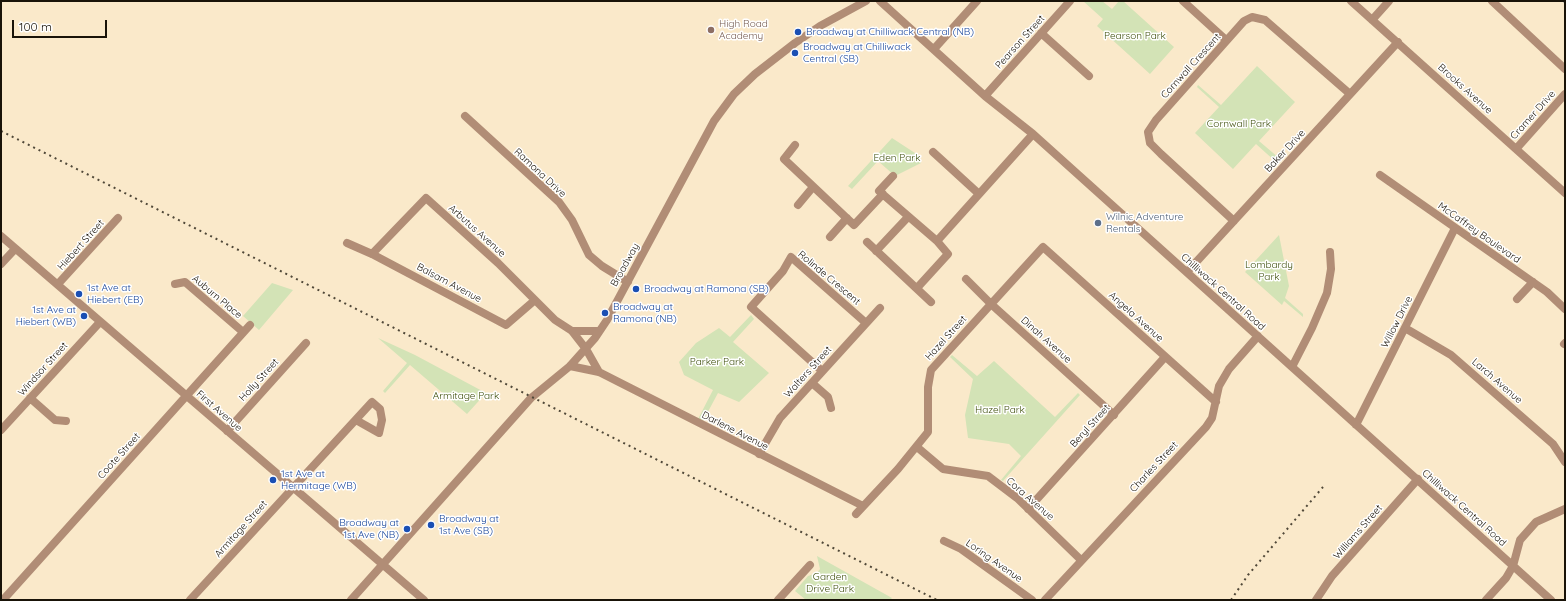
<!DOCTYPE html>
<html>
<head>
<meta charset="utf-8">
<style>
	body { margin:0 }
	#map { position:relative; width:1566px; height:601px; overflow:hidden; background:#fae9ca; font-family:Quicksand,sans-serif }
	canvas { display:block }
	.frame { position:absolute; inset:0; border:2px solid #191308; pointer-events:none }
	.scale { position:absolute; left:12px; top:20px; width:95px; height:18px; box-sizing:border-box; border:2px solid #191308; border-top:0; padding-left:5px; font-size:12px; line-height:14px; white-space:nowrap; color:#191308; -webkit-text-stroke:3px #fff; paint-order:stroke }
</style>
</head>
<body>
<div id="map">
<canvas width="1566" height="601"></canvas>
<div class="frame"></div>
<div class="scale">100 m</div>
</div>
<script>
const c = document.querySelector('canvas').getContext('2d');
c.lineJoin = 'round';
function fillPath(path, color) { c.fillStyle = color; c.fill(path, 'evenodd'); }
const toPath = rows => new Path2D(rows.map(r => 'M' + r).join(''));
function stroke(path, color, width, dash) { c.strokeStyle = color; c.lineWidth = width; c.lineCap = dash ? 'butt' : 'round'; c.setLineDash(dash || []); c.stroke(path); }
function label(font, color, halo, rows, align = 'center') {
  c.font = font + ' Quicksand,sans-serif'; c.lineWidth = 3; c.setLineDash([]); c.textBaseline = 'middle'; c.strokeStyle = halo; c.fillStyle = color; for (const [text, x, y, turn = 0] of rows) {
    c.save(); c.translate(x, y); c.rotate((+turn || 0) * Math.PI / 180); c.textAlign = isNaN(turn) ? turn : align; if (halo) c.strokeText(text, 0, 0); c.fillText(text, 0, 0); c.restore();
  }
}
fillPath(toPath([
	[1083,1,1102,1,1112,9,1119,1,1123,1,1174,47,1150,74,1097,26,1103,19],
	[1257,66,1295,102,1259,141,1279,158,1276,162,1256,144,1233,169,1195,133,1219,107,1197,87,1198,85,1221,105],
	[892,138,918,155,921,163,895,176,878,161,852,189,848,186],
	[1279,235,1289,286,1285,298,1303,314,1303,317,1284,301,1282,305,1245,272],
	[272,283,293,290,259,330,243,316],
	[751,315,754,319,733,342,769,373,739,402,718,393,703,421,698,419,713,390,684,375,679,362,696,343,719,328,730,337],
	[378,338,415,355,486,393,467,414,410,365,385,393,383,391,407,363],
	[952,355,977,376,994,361,1055,417,1078,393,1080,395,1003,481,1001,480,1021,456,1009,444,968,438,965,415,973,379,950,357],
	[817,556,892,598,890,600,806,600,795,591,808,576,817,573,820,569]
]), '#d3e3b6');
stroke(toPath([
	[1564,1,1565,3]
]), '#697f93', 2);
stroke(toPath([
	[880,1,985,96,1033,134,1551,600],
	[1183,1,1226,40],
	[1351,1,1565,193],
	[1492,1,1565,69],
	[1372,20,1389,1],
	[1041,33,1089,76],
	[934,49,977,1],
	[985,96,1070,1],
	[465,116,559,202,572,220,589,255,602,266,628,282],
	[795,145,784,159,854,225,883,194],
	[1516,149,1565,94],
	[933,152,979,194],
	[1380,175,1547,292,1565,309],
	[893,176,879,191,937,241,948,254,917,288],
	[798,205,813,187],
	[1234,221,1161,154,1150,143,1148,132,1156,120,1244,21,1252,17,1265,20,1350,94],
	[1,236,424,600],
	[830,237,847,218],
	[937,241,1033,134],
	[867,242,931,302],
	[347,243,372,254,506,325,535,300],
	[876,251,908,217],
	[372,254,426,198,498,263,555,320,572,331,586,349,599,372],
	[1,264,15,249],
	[1187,272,1398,42],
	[966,279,991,304,1114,415],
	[58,284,118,218],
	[175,284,185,282,243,332],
	[1517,299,1533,282],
	[1405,328,1451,355,1553,444,1565,462],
	[572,331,599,331],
	[1564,344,1565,343],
	[570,366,599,372,863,506],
	[1292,367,1312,328,1327,293,1331,269,1330,252],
	[822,371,751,307,783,271,791,257,866,323],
	[812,383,828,397,831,408],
	[30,398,55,420,66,421],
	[1356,425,1455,228],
	[1,430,100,322],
	[227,431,306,343],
	[917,447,943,469,988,476,1017,498,1081,560],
	[759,454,780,418,880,308],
	[1028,509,1165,357],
	[856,514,898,469,928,432,928,387,931,370,1043,247,1216,402],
	[944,541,961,549,1032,600],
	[3,600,250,325],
	[190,600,372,402,380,409,382,420,379,433,356,420],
	[351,600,531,398,570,366,595,338,607,320,714,121,734,94,755,74,795,43,820,26,866,1],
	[778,600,810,565],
	[1045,600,1206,427,1212,418,1219,386,1229,369,1258,336],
	[1316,600,1332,576,1418,479],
	[1486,600,1506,578,1513,566,1520,540,1536,522,1565,509]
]), '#b18d76', 8);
stroke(toPath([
	[1,131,937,600],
	[1231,600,1248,575,1323,487]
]), '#504838', 2, [2, 4]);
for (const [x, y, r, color] of [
	[711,30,4,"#8d6e63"],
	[798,32,4,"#1a4fb4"],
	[795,53,4,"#1a4fb4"],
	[1098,223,4,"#5c6f8a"],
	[636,289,4,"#1a4fb4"],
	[79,294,4,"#1a4fb4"],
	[605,313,4,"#1a4fb4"],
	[84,316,4,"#1a4fb4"],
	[273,480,4,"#1a4fb4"],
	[431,525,4,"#1a4fb4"],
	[407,529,4,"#1a4fb4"]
]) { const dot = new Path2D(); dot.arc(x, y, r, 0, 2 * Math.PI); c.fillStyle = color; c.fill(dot); stroke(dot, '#fff', 1.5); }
label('10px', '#785e54', '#fff', [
	["High Road",719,24],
	["Academy",719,36]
], 'left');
label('10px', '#164399', '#fff', [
	["Broadway at Chilliwack Central (NB)",806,32],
	["Broadway at Chilliwack",803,47],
	["Central (SB)",803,59],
	["1st Ave at",87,288],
	["Hiebert (EB)",87,300],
	["Broadway at Ramona (SB)",644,289],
	["Broadway at",613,307],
	["Ramona (NB)",613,319],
	["1st Ave at",76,310,"right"],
	["Hiebert (WB)",76,322,"right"],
	["1st Ave at",281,474],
	["Hermitage (WB)",281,486],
	["Broadway at",439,519],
	["1st Ave (SB)",439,531],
	["Broadway at",399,523,"right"],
	["1st Ave (NB)",399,535,"right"]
], 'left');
label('10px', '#3d4e0a', '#fff', [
	["Pearson Park",1135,36],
	["Cornwall Park",1239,124],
	["Eden Park",897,158],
	["Lombardy",1269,265],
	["Park",1269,277],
	["Parker Park",717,362],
	["Armitage Park",466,396],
	["Hazel Park",1000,410],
	["Garden",830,577],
	["Drive Park",830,589]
]);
label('10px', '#191308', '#fff', [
	["Pearson Street",1020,42,-48],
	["Cornwall Crescent",1191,66,-48],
	["Brooks Avenue",1465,89,42],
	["Cramer Drive",1533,115,-48],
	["Baker Drive",1285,151,-47],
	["Ramona Drive",540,173,43],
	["Arbutus Avenue",477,231,42],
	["McCaffrey Boulevard",1479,233,35],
	["Hiebert Street",81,245,-48],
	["Broadway",625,265,-61],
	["Rolinde Crescent",829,278,40],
	["Balsam Avenue",449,283,28],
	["Chilliwack Central Road",1223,292,42],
	["Auburn Place",217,297,40],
	["Angela Avenue",1136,317,42],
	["Willow Drive",1397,322,-63],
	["Hazel Street",946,338,-48],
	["Dinah Avenue",1046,340,42],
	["Windsor Street",43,369,-48],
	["Walters Street",808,372,-48],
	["Holly Street",259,380,-48],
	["Larch Avenue",1497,381,41],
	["First Avenue",219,411,41],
	["Beryl Street",1090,426,-48],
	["Darlene Avenue",735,431,27],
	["Coote Street",119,456,-48],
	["Charles Street",1154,467,-47],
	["Cora Avenue",1030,499,41],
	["Chilliwack Central Road",1464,508,42],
	["Armitage Street",241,529,-48],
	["Williams Street",1358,532,-49],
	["Loring Avenue",994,561,35]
]);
label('10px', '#4e5e75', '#fff', [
	["Wilnic Adventure",1106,217],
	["Rentals",1106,229]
], 'left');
</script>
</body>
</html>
